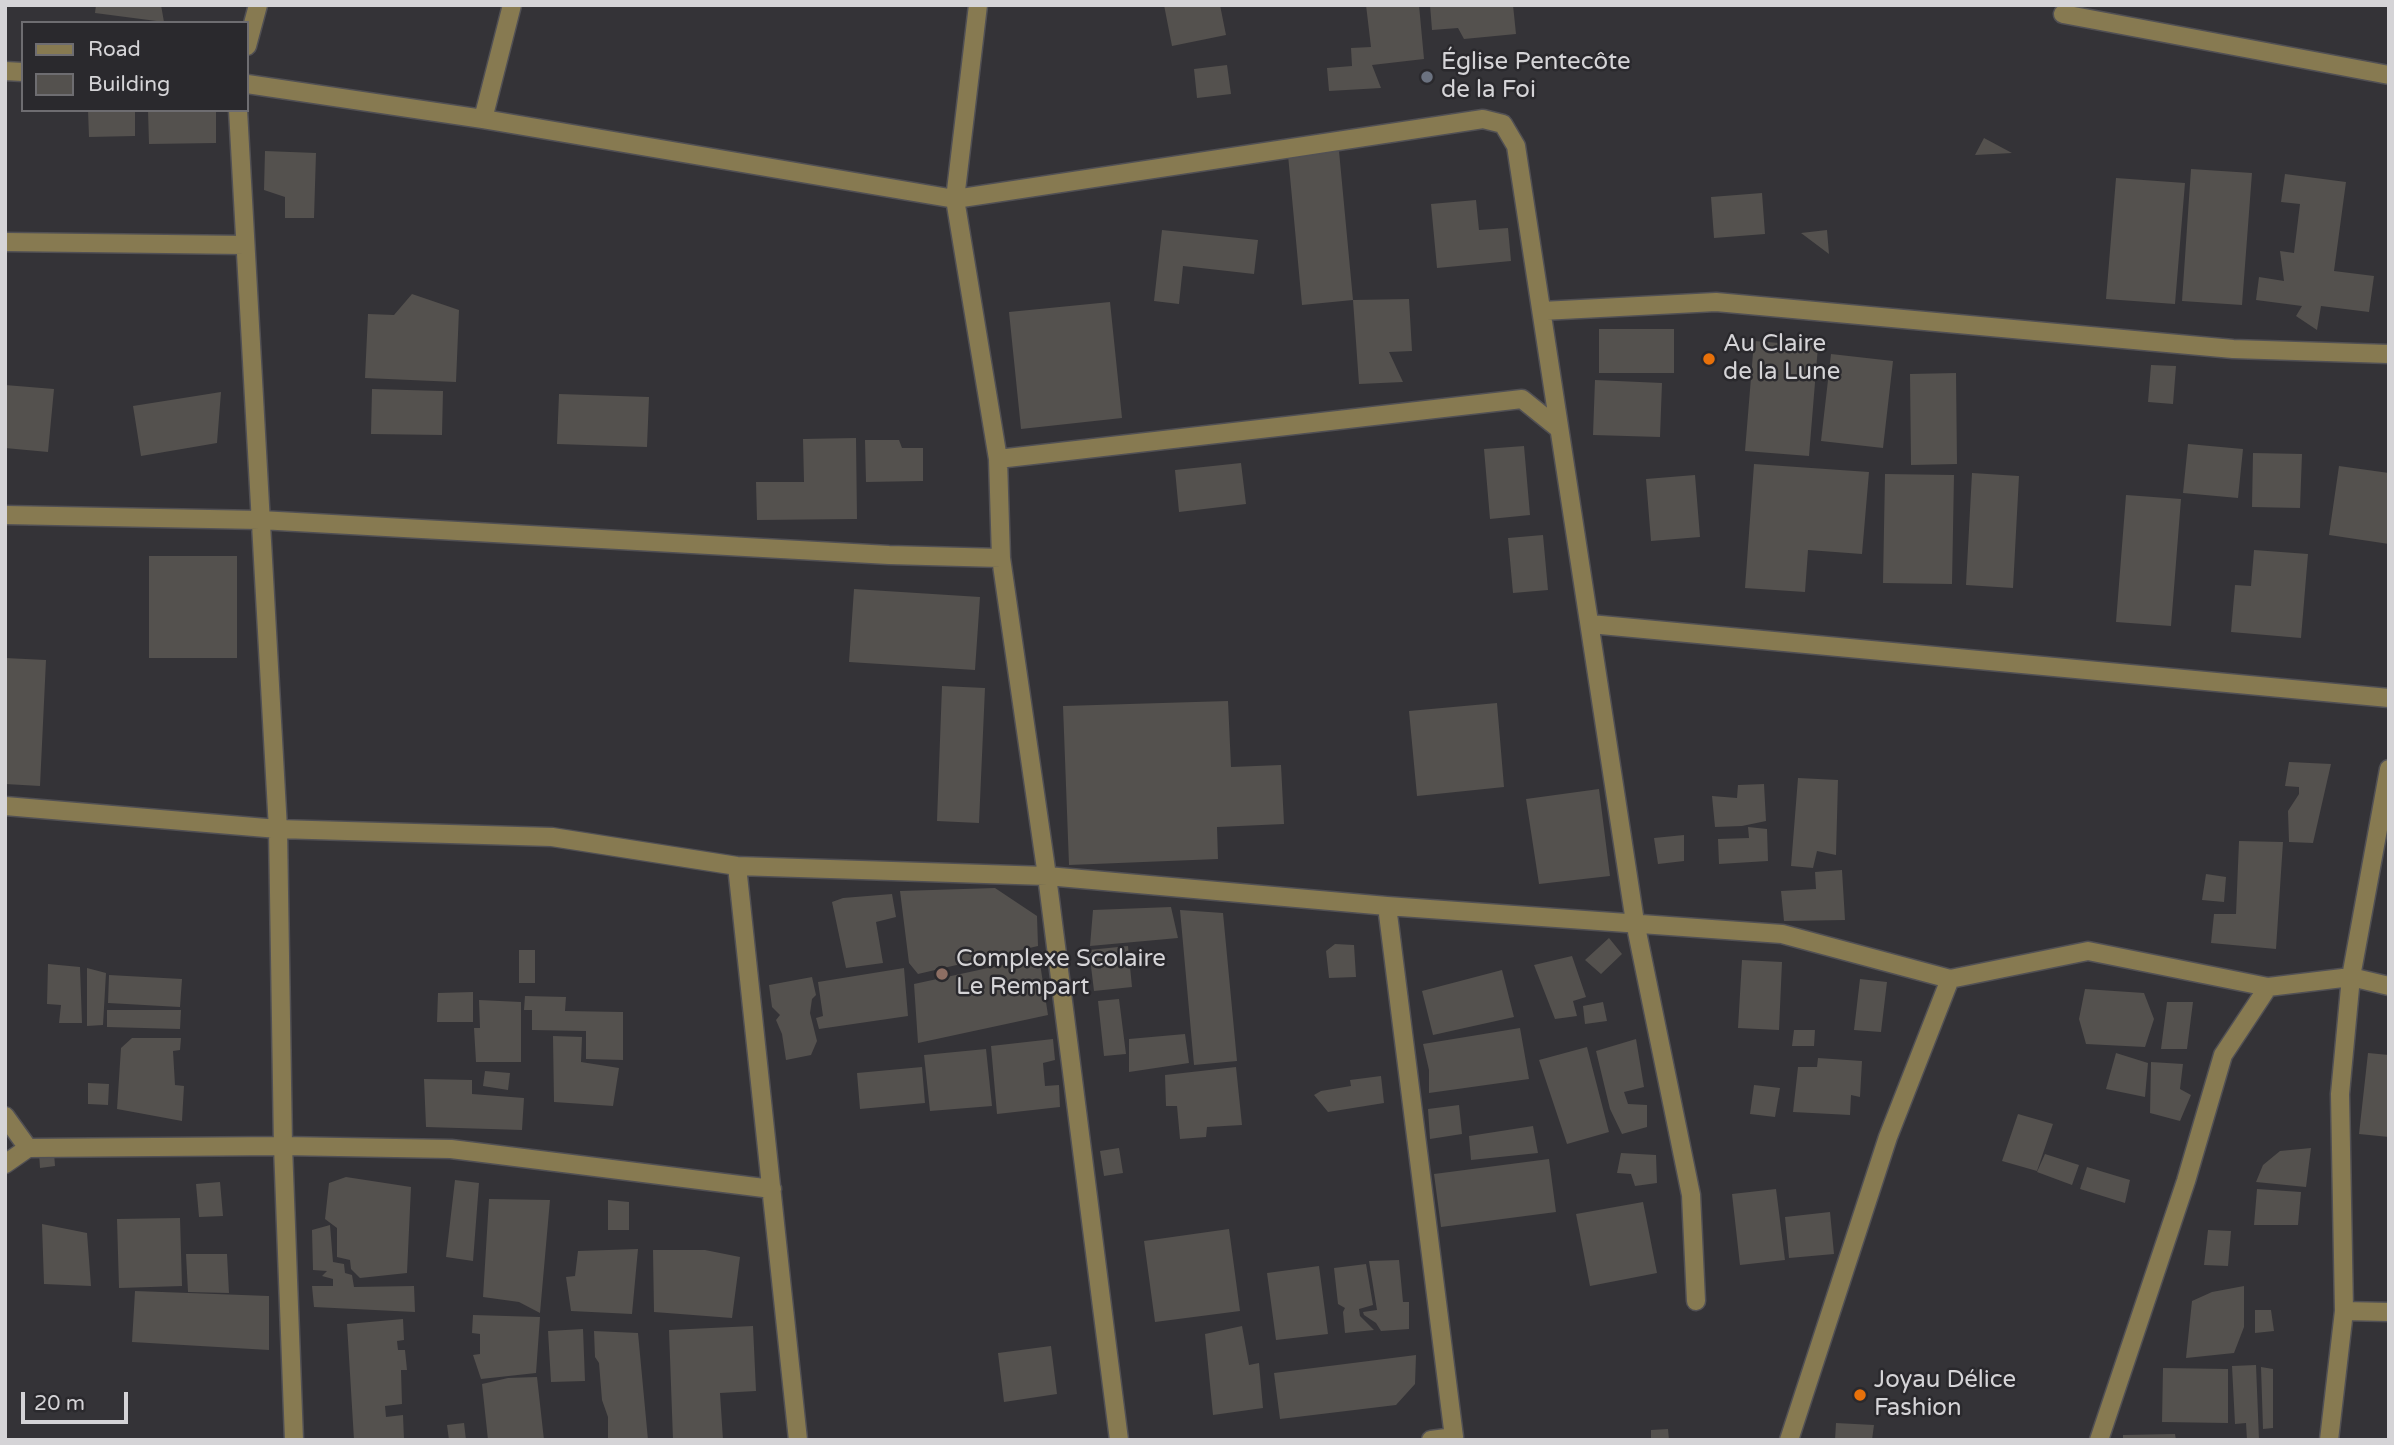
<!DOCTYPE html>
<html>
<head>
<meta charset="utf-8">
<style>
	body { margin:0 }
	#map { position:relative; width:2394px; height:1445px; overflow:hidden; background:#343337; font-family:"Varela Round",sans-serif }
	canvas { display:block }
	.frame { position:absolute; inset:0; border:7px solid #d5d4d7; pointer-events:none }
	.legend { position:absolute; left:21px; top:21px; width:228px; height:91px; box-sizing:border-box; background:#2a292d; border:2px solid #6e6d71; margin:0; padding:9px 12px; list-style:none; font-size:21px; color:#d5d4d7 }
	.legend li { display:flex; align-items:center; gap:14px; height:35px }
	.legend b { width:35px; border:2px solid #6e6d71 }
	.scale { position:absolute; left:21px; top:1392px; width:107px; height:32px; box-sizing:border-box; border:4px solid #d5d4d7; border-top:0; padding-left:9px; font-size:21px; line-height:24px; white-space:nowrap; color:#d5d4d7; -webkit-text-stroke:5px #2a292d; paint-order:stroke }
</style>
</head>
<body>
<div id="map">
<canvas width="2394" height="1445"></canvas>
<div class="frame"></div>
<ul class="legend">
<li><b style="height:9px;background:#877a51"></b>Road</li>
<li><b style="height:19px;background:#54514e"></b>Building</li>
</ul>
<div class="scale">20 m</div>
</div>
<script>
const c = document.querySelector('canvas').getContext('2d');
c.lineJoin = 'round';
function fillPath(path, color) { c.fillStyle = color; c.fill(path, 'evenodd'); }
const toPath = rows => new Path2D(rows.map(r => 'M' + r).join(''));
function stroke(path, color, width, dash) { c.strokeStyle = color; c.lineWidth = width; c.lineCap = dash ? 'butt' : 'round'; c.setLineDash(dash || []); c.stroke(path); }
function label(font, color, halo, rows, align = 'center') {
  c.font = font + ' "Varela Round",sans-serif'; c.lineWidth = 5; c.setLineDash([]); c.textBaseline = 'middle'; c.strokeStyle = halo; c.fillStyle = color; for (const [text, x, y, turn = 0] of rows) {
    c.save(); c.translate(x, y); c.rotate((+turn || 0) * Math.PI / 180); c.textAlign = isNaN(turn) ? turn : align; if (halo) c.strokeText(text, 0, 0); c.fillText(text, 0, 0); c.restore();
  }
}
fillPath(toPath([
	[96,5,161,5,164,22,95,13],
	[1164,5,1220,5,1226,35,1172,46],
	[1366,5,1419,5,1424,59,1372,65,1381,88,1329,91,1327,68,1352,66,1351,48,1371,47],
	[1430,5,1513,5,1516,34,1464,39,1458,28,1432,30],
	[1227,65,1231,94,1197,98,1194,69],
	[88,110,135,110,135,136,89,137],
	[148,110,216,110,216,143,149,144],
	[1984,138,2012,153,1975,155],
	[265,151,316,153,314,218,285,218,285,197,264,190],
	[1339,151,1353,300,1409,299,1412,351,1389,352,1403,382,1359,384,1353,300,1302,305,1288,155],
	[2191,169,2252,173,2242,305,2182,301],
	[2285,174,2346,182,2334,271,2374,276,2369,312,2321,306,2317,330,2296,316,2302,306,2256,300,2259,277,2284,281,2280,251,2294,253,2300,204,2281,202],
	[2116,178,2185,183,2175,304,2106,299],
	[1762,193,1765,234,1714,238,1711,197],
	[1476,200,1479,230,1508,228,1511,261,1437,268,1431,204],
	[1162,230,1258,240,1254,274,1183,266,1179,304,1154,301],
	[1827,230,1829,254,1801,233],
	[412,294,459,310,456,382,365,378,368,314,394,315],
	[1110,302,1122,418,1021,429,1009,312],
	[1599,329,1674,329,1674,373,1599,373],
	[1754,341,1818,346,1809,456,1745,451],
	[1831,354,1893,361,1883,448,1821,441],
	[2151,365,2176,366,2173,404,2148,402],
	[1956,373,1957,464,1911,465,1910,374],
	[1595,380,1662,383,1660,437,1593,435],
	[5,385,54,389,48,452,5,448],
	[372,389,443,391,442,435,371,434],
	[221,392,217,443,141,456,133,406],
	[559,394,649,397,647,447,557,444],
	[856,438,857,519,757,520,756,482,804,482,803,439],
	[865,440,899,440,902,448,923,448,923,481,866,482],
	[2188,444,2243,449,2238,498,2183,493],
	[1524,446,1530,515,1490,519,1484,449],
	[2253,453,2302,454,2300,508,2252,507],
	[1241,463,1246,504,1179,512,1175,470],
	[1754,464,1869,472,1862,554,1808,550,1805,592,1745,588],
	[2339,466,2389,473,2389,544,2329,535],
	[1972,473,2019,476,2013,588,1966,585],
	[1885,474,1954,475,1952,584,1883,583],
	[1695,475,1700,537,1651,541,1646,479],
	[2126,495,2181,499,2171,626,2116,622],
	[1543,535,1548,590,1513,593,1508,538],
	[2254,550,2308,554,2301,638,2231,632,2235,585,2251,586],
	[149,556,237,556,237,658,149,658],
	[854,589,980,597,975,670,849,662],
	[5,658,46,660,40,786,5,784],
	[942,686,985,688,979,823,937,821],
	[1228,701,1231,767,1281,765,1284,824,1217,827,1218,859,1069,865,1063,706],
	[1497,703,1504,787,1417,796,1409,711],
	[2289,762,2331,764,2313,843,2289,842,2288,811,2299,794,2299,787,2285,786],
	[1798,778,1838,780,1836,855,1817,851,1813,868,1791,866],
	[1764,784,1766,821,1742,826,1715,827,1712,796,1737,798,1738,785],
	[1599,789,1610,876,1539,884,1526,799],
	[1748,827,1767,829,1768,861,1719,864,1718,839,1749,838],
	[1684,835,1684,861,1658,864,1654,838],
	[2239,841,2283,842,2276,949,2211,943,2214,914,2236,914],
	[1842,870,1845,920,1784,921,1781,891,1816,889,1815,872],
	[2206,874,2226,877,2224,902,2202,900],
	[995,888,1037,916,1038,946,918,974,909,963,900,891],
	[892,894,896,917,876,922,883,963,846,968,832,902,843,898],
	[1171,907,1178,938,1090,946,1093,910],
	[1180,910,1223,913,1237,1061,1194,1065],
	[1609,938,1622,954,1601,974,1585,960],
	[1335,944,1354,945,1356,977,1329,978,1326,951],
	[1128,946,1132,987,1094,991,1089,950],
	[519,950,535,950,535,983,519,983],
	[1572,956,1586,997,1573,1001,1577,1016,1555,1019,1534,965],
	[1039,957,1048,1015,918,1043,914,984],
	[1742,960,1782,962,1779,1030,1738,1028],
	[48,964,80,967,82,1023,59,1023,61,1005,47,1004],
	[87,968,106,973,103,1025,87,1026],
	[904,968,908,1016,819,1029,816,1018,823,1016,818,982],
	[1502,970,1514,1017,1433,1035,1422,991],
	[109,975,182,979,180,1007,108,1003],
	[812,977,816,995,812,999,810,1013,817,1041,811,1055,786,1060,782,1034,776,1020,780,1015,772,1007,769,985],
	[1860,979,1887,982,1881,1032,1854,1030],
	[2085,989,2144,993,2154,1019,2145,1047,2086,1044,2079,1019],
	[473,992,473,1022,437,1022,438,993],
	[525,996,566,997,565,1011,623,1012,623,1060,586,1059,586,1031,532,1030,532,1010,524,1010],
	[1119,999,1126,1054,1104,1056,1098,1001],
	[479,1000,521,1002,521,1062,476,1062,474,1028,480,1028],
	[1603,1002,1607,1021,1585,1024,1583,1006],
	[2167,1002,2193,1002,2187,1049,2161,1049],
	[107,1010,181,1010,180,1029,107,1027],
	[1520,1028,1529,1079,1429,1093,1429,1070,1423,1044],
	[1794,1030,1815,1030,1814,1046,1792,1046],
	[1185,1034,1189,1063,1129,1072,1129,1039],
	[553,1036,582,1037,581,1062,619,1068,613,1106,554,1102],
	[132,1038,181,1038,180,1050,173,1051,175,1085,184,1086,182,1121,117,1109,121,1048],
	[1053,1039,1055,1060,1043,1063,1045,1086,1059,1085,1060,1107,997,1114,991,1046],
	[1636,1039,1644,1087,1624,1092,1628,1104,1647,1105,1647,1127,1622,1134,1610,1109,1596,1051],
	[1587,1047,1609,1132,1567,1144,1539,1060],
	[986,1049,992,1106,930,1111,924,1055],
	[2116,1053,2148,1063,2145,1097,2106,1089],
	[2368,1053,2389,1055,2389,1137,2359,1134],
	[1818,1058,1862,1061,1860,1097,1851,1095,1850,1115,1793,1112,1798,1067,1817,1067],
	[2151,1062,2183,1064,2180,1089,2191,1095,2180,1121,2150,1113],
	[922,1067,925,1103,860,1109,857,1073],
	[1236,1067,1242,1125,1207,1127,1206,1137,1180,1139,1177,1106,1166,1106,1165,1075],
	[485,1071,510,1073,508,1090,483,1086],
	[1381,1076,1384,1103,1328,1112,1314,1095,1321,1091,1351,1086,1350,1080],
	[424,1079,472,1080,472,1094,524,1098,522,1130,426,1127],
	[88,1083,109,1084,108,1105,88,1104],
	[1754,1085,1780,1088,1775,1117,1750,1114],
	[1459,1105,1462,1134,1430,1139,1428,1109],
	[2018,1114,2053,1124,2037,1171,2002,1161],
	[1533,1126,1538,1153,1471,1160,1469,1136],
	[1119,1148,1123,1173,1104,1176,1100,1151],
	[2311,1148,2306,1187,2256,1182,2263,1165,2280,1151],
	[39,1153,54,1153,55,1166,40,1168],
	[1621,1153,1656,1155,1657,1183,1635,1186,1631,1174,1617,1173],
	[2045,1154,2079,1165,2072,1185,2037,1172],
	[1549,1159,1556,1212,1441,1227,1434,1174],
	[2087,1167,2130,1180,2125,1203,2080,1189],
	[346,1177,411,1187,407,1273,360,1278,351,1269,350,1260,337,1257,337,1228,325,1219,329,1183],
	[455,1180,479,1183,473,1261,446,1257],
	[220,1182,223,1216,199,1217,196,1184],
	[1776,1189,1785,1260,1740,1265,1732,1194],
	[2257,1189,2301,1192,2298,1225,2254,1225],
	[489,1199,550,1200,540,1313,519,1302,483,1297],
	[608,1200,629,1202,629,1230,608,1230],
	[1643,1202,1657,1273,1590,1286,1576,1214],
	[1830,1212,1834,1254,1789,1258,1785,1217],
	[180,1218,182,1286,119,1288,117,1219],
	[42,1224,87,1233,91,1286,44,1284],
	[330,1225,333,1262,344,1264,345,1273,352,1275,354,1287,414,1286,415,1312,314,1307,312,1286,333,1286,333,1279,322,1276,327,1271,313,1270,312,1230],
	[1229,1229,1240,1311,1155,1322,1144,1241],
	[2208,1230,2231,1231,2228,1266,2204,1265],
	[638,1249,632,1314,571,1311,566,1277,575,1276,578,1251],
	[653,1250,705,1250,740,1257,732,1318,654,1312],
	[186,1254,227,1254,229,1293,188,1292],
	[1399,1260,1403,1302,1409,1302,1409,1329,1381,1331,1376,1323,1364,1315,1363,1312,1377,1310,1369,1261],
	[1366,1264,1373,1305,1359,1309,1360,1316,1374,1330,1345,1333,1343,1312,1345,1308,1338,1304,1334,1268],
	[1319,1266,1328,1334,1276,1340,1267,1273],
	[2244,1286,2244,1327,2234,1353,2186,1358,2192,1301,2212,1292],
	[135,1291,269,1296,269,1350,132,1342],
	[2255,1310,2271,1310,2274,1331,2255,1333],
	[473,1315,540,1317,536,1373,481,1379,473,1355,480,1354,480,1334,472,1333],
	[403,1319,404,1340,397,1341,398,1350,405,1350,407,1370,401,1370,402,1404,385,1406,386,1417,403,1415,404,1440,354,1440,347,1324],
	[753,1326,756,1391,720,1393,723,1440,673,1440,669,1330],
	[1242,1326,1249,1365,1259,1363,1263,1408,1213,1415,1205,1334],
	[583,1329,585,1381,551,1382,548,1331],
	[594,1331,638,1333,648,1440,608,1440,608,1417,602,1400,599,1363,595,1357],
	[1051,1346,1057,1394,1004,1402,998,1353],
	[1416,1355,1415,1384,1396,1405,1280,1419,1274,1373],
	[2256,1365,2259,1440,2247,1440,2246,1423,2235,1424,2232,1366],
	[2261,1367,2273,1369,2273,1428,2263,1429],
	[2163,1368,2228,1369,2228,1423,2162,1422],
	[537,1377,544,1440,488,1440,482,1384,508,1378],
	[464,1423,466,1440,449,1440,447,1425],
	[1836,1423,1874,1425,1872,1440,1835,1440],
	[1668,1429,1669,1440,1651,1440,1651,1430],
	[2175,1434,2176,1440,2123,1440,2123,1435]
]), '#54514e');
const minor = toPath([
	[978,5,955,199,998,459,1001,558,1047,876,1119,1440],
	[2063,14,2389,75],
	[247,46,258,5],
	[5,71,23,72],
	[247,84,483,119,955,199,1483,119,1503,124,1516,146,1635,922,1691,1195,1696,1301],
	[238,110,278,829,283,1146,294,1440],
	[483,119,512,5],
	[5,242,245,245],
	[1542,311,1716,302,2233,349,2389,354],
	[998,459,1522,399,1558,428],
	[5,515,260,520,889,555,1001,558],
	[1590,624,2389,698],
	[5,806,278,829,552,837,737,866,1047,876,1387,906,1782,934,1950,979,2088,951,2268,987,2351,977,2389,986],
	[737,866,798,1440],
	[1387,906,1454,1437,1431,1440],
	[5,1116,28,1148],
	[5,1164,28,1148,283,1146,451,1149,772,1189],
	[2344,1311,2389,1312],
	[1789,1440,1888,1137,1950,979],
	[2099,1440,2186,1181,2223,1055,2268,987],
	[2329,1440,2344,1311,2340,1094,2351,977,2389,769]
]);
stroke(minor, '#515054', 21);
stroke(minor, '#877a51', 18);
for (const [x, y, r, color] of [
	[1427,77,7,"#6b7280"],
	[1709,359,7,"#e8710a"],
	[942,974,7,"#8d6e63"],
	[1860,1395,7,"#e8710a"]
]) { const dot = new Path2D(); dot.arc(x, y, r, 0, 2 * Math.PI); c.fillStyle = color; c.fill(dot); stroke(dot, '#2a292d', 2.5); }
label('24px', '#d5d4d7', '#2a292d', [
	["Église Pentecôte",1441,63],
	["de la Foi",1441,91],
	["Au Claire",1723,345],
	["de la Lune",1723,373],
	["Complexe Scolaire",956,960],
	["Le Rempart",956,988],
	["Joyau Délice",1874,1381],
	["Fashion",1874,1409]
], 'left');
</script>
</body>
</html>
